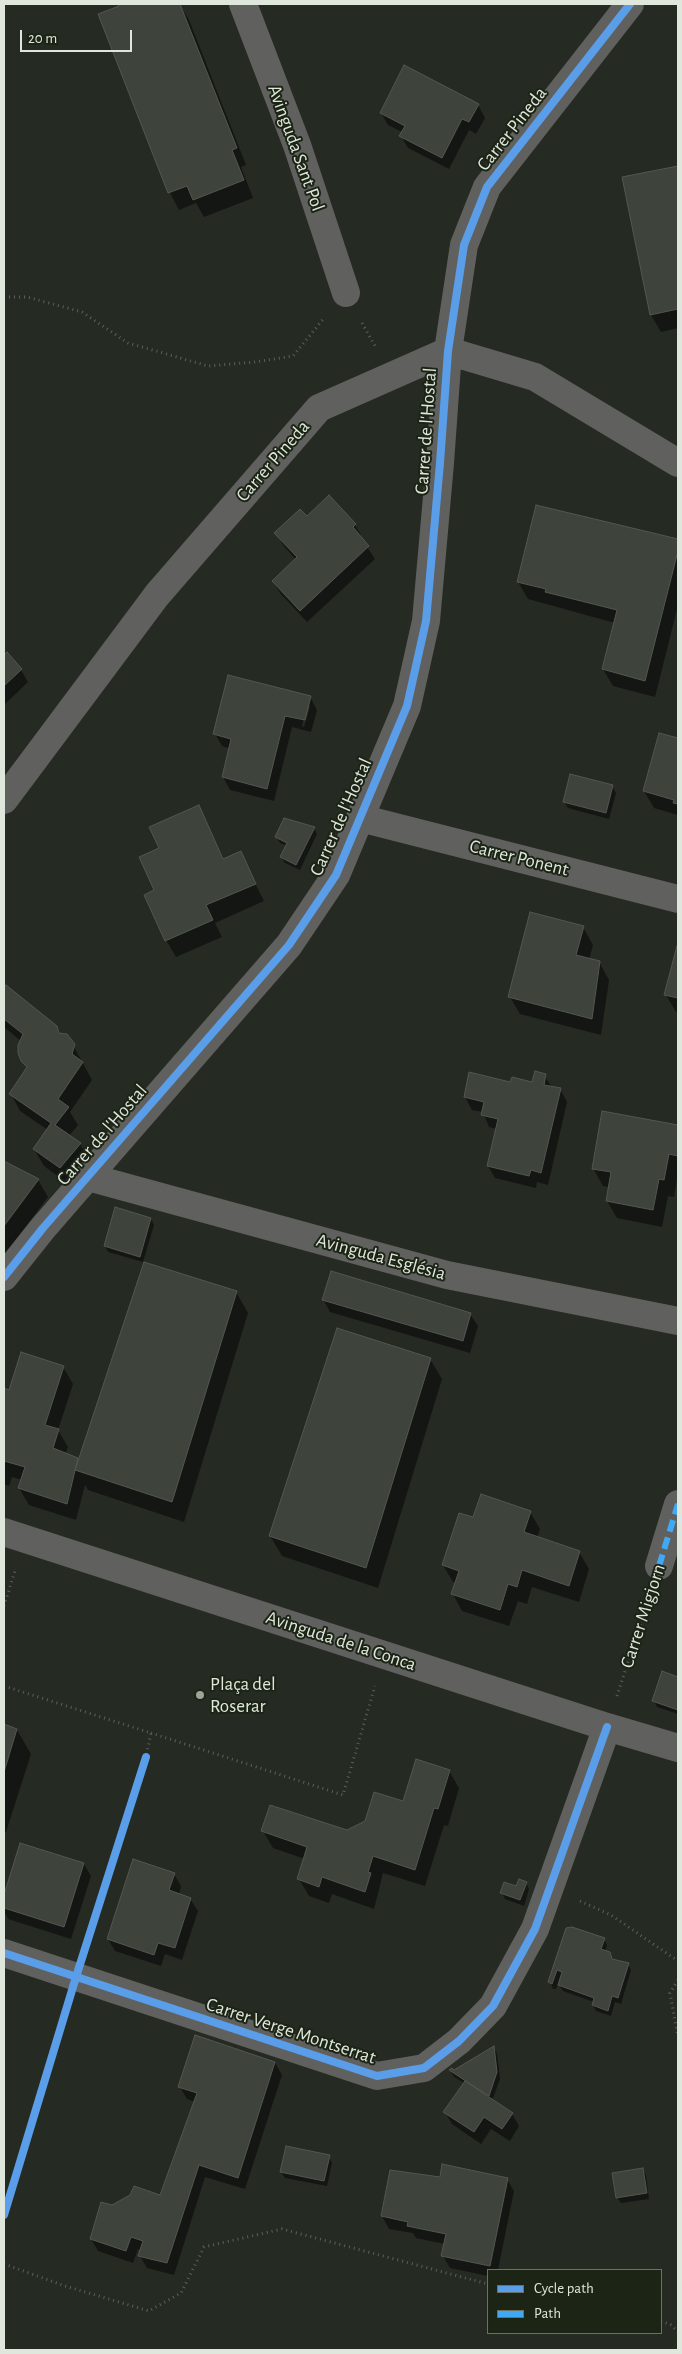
<!DOCTYPE html>
<html>
<head>
<meta charset="utf-8">
<style>
	body { margin:0 }
	#map { position:relative; width:682px; height:2354px; overflow:hidden; background:#252a22; font-family:"Alegreya Sans",sans-serif }
	canvas { display:block }
	.frame { position:absolute; inset:0; border:5px solid #dfe6dc; pointer-events:none }
	.legend { position:absolute; left:487px; top:2269px; width:175px; height:65px; box-sizing:border-box; background:#1b2415; border:1px solid #697265; margin:0; padding:6px 9px; list-style:none; font-size:15px; color:#dfe6dc }
	.legend li { display:flex; align-items:center; gap:10px; height:25px }
	.legend b { width:25px; border:1px solid #697265 }
	.scale { position:absolute; left:20px; top:30px; width:112px; height:22px; box-sizing:border-box; border:2px solid #dfe6dc; border-top:0; padding-left:6px; font-size:15px; line-height:18px; white-space:nowrap; color:#dfe6dc; -webkit-text-stroke:4px #1b2415; paint-order:stroke }
</style>
</head>
<body>
<div id="map">
<canvas width="682" height="2354"></canvas>
<div class="frame"></div>
<ul class="legend">
<li><b style="height:6px;background:#5a9eea"></b>Cycle path</li>
<li><b style="height:6px;background:#3fa9f5"></b>Path</li>
</ul>
<div class="scale">20 m</div>
</div>
<script>
const c = document.querySelector('canvas').getContext('2d');
c.lineJoin = 'round';
function fillPath(path, color) { c.fillStyle = color; c.fill(path, 'evenodd'); }
const toPath = rows => new Path2D(rows.map(r => 'M' + r).join(''));
function stroke(path, color, width, dash) { c.strokeStyle = color; c.lineWidth = width; c.lineCap = dash ? 'butt' : 'round'; c.setLineDash(dash || []); c.stroke(path); }
function label(font, color, halo, rows, align = 'center') {
  c.font = font + ' "Alegreya Sans",sans-serif'; c.lineWidth = 4; c.setLineDash([]); c.textBaseline = 'middle'; c.strokeStyle = halo; c.fillStyle = color; for (const [text, x, y, turn = 0] of rows) {
    c.save(); c.translate(x, y); c.rotate((+turn || 0) * Math.PI / 180); c.textAlign = isNaN(turn) ? turn : align; if (halo) c.strokeText(text, 0, 0); c.fillText(text, 0, 0); c.restore();
  }
}
fillPath(toPath([
	[119,4,179,4,189,20,246,165,241,167,253,198,204,217,196,203,179,210,170,193,99,15,120,6],
	[478,105,485,118,476,134,469,130,449,169,408,148,401,136,402,132,388,125,381,113],
	[678,167,678,328,661,332,651,315,623,178],
	[537,506,678,540,678,605,655,697,613,686,603,669,615,623,528,599,518,582],
	[307,518,355,525,362,537,361,538,375,559,307,622,280,593,273,581,296,560,283,545,276,533],
	[7,654,21,670,28,682,4,705,4,657],
	[310,697,317,710,311,732,292,727,274,801,230,790,223,777,230,749,222,746,215,734],
	[307,706,310,706,304,727,302,726],
	[660,734,678,739,678,815,654,808,644,791],
	[612,786,616,793,609,819,568,808,564,802],
	[198,807,224,860,240,853,264,901,215,923,222,937,176,957,166,940,156,891,160,849],
	[314,828,317,834,300,870,285,863,281,857,287,846,280,843,276,837],
	[583,927,593,945,589,960,599,962,609,980,601,1035,520,1014,510,997],
	[678,948,678,1012,676,1012,666,995],
	[6,987,56,1026,61,1035,73,1045,92,1080,70,1112,78,1125,69,1136,80,1144,90,1161,70,1185,44,1166,34,1149,48,1130,20,1111,11,1094,27,1069,22,1060,21,1041,4,1027,4,990],
	[545,1076,552,1088,560,1089,567,1102,548,1185,537,1182,536,1188,495,1178,488,1166,497,1129,489,1127,483,1112,472,1110,465,1097,511,1084,533,1083],
	[603,1112,678,1126,678,1172,674,1197,668,1196,662,1227,617,1218,607,1201,610,1187,603,1186,593,1168],
	[4,1163,38,1180,48,1197,6,1253,4,1252],
	[151,1219,154,1225,143,1262,108,1252,105,1246],
	[236,1292,248,1313,184,1522,88,1490,85,1485,76,1520,29,1505,19,1488,22,1480,12,1477,9,1486,4,1484,4,1389,10,1391,63,1367,73,1384,58,1430,68,1447,65,1454,77,1459,79,1462],
	[323,1299,470,1314,478,1326,470,1353,330,1312],
	[430,1359,442,1379,378,1588,282,1556,270,1536],
	[530,1512,540,1529,537,1538,579,1552,589,1569,579,1602,532,1587,527,1604,518,1601,509,1626,462,1611,453,1594,456,1583,453,1582,443,1565,474,1519],
	[663,1673,678,1678,678,1714,657,1707,654,1701],
	[4,1725,17,1730,31,1754,6,1832,4,1832],
	[449,1771,459,1788,448,1826,444,1825,425,1886,383,1873,374,1909,332,1894,329,1903,309,1896,299,1879,305,1859,273,1848,263,1831,347,1832,403,1802],
	[21,1844,84,1864,91,1876,71,1939,8,1919,4,1911,4,1899],
	[174,1874,181,1886,179,1895,190,1899,198,1911,182,1960,165,1954,161,1966,115,1951,108,1939],
	[526,1883,529,1889,524,1906,505,1899,502,1893],
	[567,1930,604,1939,607,1945,605,1952,609,1953,613,1960,628,1964,631,1970,621,2004,615,2002,611,2016,596,2011,593,2005,594,2002,563,1991,558,1983,556,1989,553,1989,550,1982],
	[493,2048,497,2053,500,2079,492,2101,512,2114,519,2126,510,2141,491,2129,481,2144,452,2124,445,2112,464,2083,454,2077,450,2071,453,2072],
	[275,2063,282,2075,245,2189,205,2177,174,2275,147,2268,140,2256,141,2250,138,2249,133,2263,98,2251,91,2239,112,2206,160,2197,195,2102,187,2099,180,2087],
	[329,2157,332,2163,327,2186,285,2178,281,2172],
	[642,2169,646,2175,649,2199,621,2203,617,2197],
	[441,2178,507,2179,514,2191,498,2270,488,2270,488,2276,450,2268,443,2256,445,2244,416,2238,413,2233,389,2229,382,2216]
]), '#0007');
const building = toPath([
	[118,4,180,4,237,148,232,150,244,180,193,200,187,186,168,193,98,14,119,6,118,4],
	[404,65,479,104,469,122,462,119,442,158,399,136,405,126,380,113,404,65],
	[678,166,678,309,650,315,622,177,678,166],
	[329,495,356,524,353,527,369,546,300,611,272,581,297,557,274,533,300,509,307,516,329,495],
	[536,505,678,539,678,551,645,681,602,669,617,610,545,592,546,589,517,582,536,505],
	[7,652,22,669,4,686,4,655,7,652],
	[228,675,311,696,305,720,285,716,267,789,222,777,231,739,213,734,228,675],
	[659,733,678,738,678,804,673,803,674,800,643,791,659,733],
	[570,774,613,785,606,813,563,802,570,774],
	[199,805,223,859,241,851,256,884,206,905,213,920,165,941,144,895,154,890,139,857,159,848,149,827,199,805],
	[284,818,315,827,296,865,280,857,287,843,275,837,284,818],
	[530,912,584,926,576,955,600,961,592,1019,508,997,530,912],
	[677,946,678,947,678,998,664,995,677,946],
	[6,985,57,1026,59,1033,67,1034,75,1044,72,1054,83,1062,58,1099,69,1107,55,1125,81,1143,60,1168,33,1149,51,1123,9,1094,27,1067,21,1061,18,1053,18,1045,23,1034,4,1019,4,988,6,985],
	[535,1071,546,1074,544,1085,561,1088,541,1173,531,1170,529,1176,487,1166,498,1119,481,1115,484,1102,464,1097,469,1072,510,1082,512,1077,532,1082,535,1071],
	[602,1111,678,1125,678,1156,669,1154,664,1180,659,1179,653,1210,606,1201,611,1172,592,1169,602,1111],
	[4,1161,39,1179,4,1226,4,1161],
	[115,1207,151,1218,140,1257,104,1246,115,1207],
	[144,1262,237,1291,172,1502,75,1470,144,1262],
	[331,1271,471,1313,463,1341,322,1300,331,1271],
	[337,1328,431,1358,366,1568,269,1536,337,1328],
	[21,1352,64,1366,45,1425,59,1429,53,1448,78,1458,67,1504,18,1488,25,1467,4,1461,4,1388,9,1390,21,1352],
	[481,1494,531,1511,524,1532,580,1551,569,1586,522,1570,517,1587,508,1584,500,1610,451,1594,459,1571,442,1565,459,1513,473,1517,481,1494],
	[662,1671,678,1677,678,1710,652,1701,662,1671],
	[4,1724,17,1729,4,1772,4,1724],
	[416,1759,450,1770,438,1809,434,1808,415,1870,373,1856,368,1872,371,1873,365,1892,322,1877,319,1887,297,1879,307,1847,261,1831,270,1805,347,1830,365,1821,374,1792,403,1801,416,1759],
	[20,1843,84,1863,64,1927,4,1908,4,1895,20,1843],
	[133,1859,175,1873,169,1890,191,1898,175,1948,158,1943,154,1955,107,1939,133,1859],
	[519,1879,527,1882,520,1900,500,1893,504,1882,516,1886,519,1879],
	[572,1927,605,1938,601,1949,610,1952,612,1959,629,1963,618,1998,612,1996,608,2011,592,2005,594,1998,558,1985,562,1972,557,1970,552,1984,548,1982,566,1928,572,1927],
	[195,2035,275,2062,238,2178,199,2165,167,2263,138,2256,143,2241,131,2237,126,2251,90,2239,101,2202,112,2205,130,2195,134,2186,160,2195,197,2093,178,2087,195,2035],
	[494,2046,497,2072,489,2096,449,2070,452,2068,454,2070,494,2046],
	[465,2081,513,2113,502,2129,484,2117,474,2132,443,2112,465,2081],
	[286,2146,330,2155,324,2181,280,2172,286,2146],
	[442,2164,508,2178,490,2266,441,2256,446,2234,407,2226,408,2222,381,2216,390,2170,440,2177,442,2164],
	[643,2168,647,2193,616,2198,612,2173,643,2168]
]);
fillPath(building, '#3e433c');
stroke(building, '#535751', 1);
stroke(toPath([
	[4,297,27,297,82,312,128,343,208,366,255,362,293,356,325,317],
	[362,323,375,346],
	[4,1606,15,1571],
	[4,1686,151,1733,146,1757,86,1945],
	[617,1696,649,1597],
	[151,1733,343,1795,375,1686],
	[580,1901,611,1915,678,1961],
	[678,1980,670,1993,678,2037],
	[4,2215,66,2008],
	[4,2264,65,2286,149,2311,181,2293,204,2247,282,2229,488,2284],
	[661,2321,671,2325,678,2332]
]), '#5c605b', 3, [1, 4]);
stroke(toPath([
	[243,4,297,145,346,293],
	[448,351,535,377,678,463],
	[4,800,157,595,319,408,448,351],
	[360,818,678,899],
	[88,1177,447,1275,678,1321],
	[4,1277,43,1228,289,945,336,875,407,706,426,621,440,463,448,351,464,245,487,187,630,4],
	[4,1532,607,1727,678,1748],
	[659,1566,678,1504],
	[4,1953,377,2076,424,2068,459,2041,493,2006,535,1929,607,1727]
]), '#60615e', 28);
stroke(toPath([
	[659,1566,678,1504]
]), '#3fa9f5', 6, [12, 6]);
stroke(toPath([
	[4,1277,43,1228,289,945,336,875,407,706,426,621,440,463,448,351,464,245,487,187,630,4],
	[4,1953,377,2076,424,2068,459,2041,493,2006,535,1929,607,1727],
	[4,2215,76,1977,146,1757]
]), '#5a9eea', 8);
for (const [x, y, r, color] of [
	[200,1695,5,"#9ea49b"]
]) { const dot = new Path2D(); dot.arc(x, y, r, 0, 2 * Math.PI); c.fillStyle = color; c.fill(dot); stroke(dot, '#1b2415', 2); }
label('19px', '#dfe6dc', '#1b2415', [
	["Carrer Pineda",512,129,-52],
	["Avinguda Sant Pol",296,148,70],
	["Carrer de l'Hostal",426,431,-86],
	["Carrer Pineda",273,461,-49],
	["Carrer de l'Hostal",341,817,-66],
	["Carrer Ponent",519,858,14],
	["Carrer de l'Hostal",102,1135,-49],
	["Avinguda Església",381,1257,15],
	["Carrer Migjorn",643,1616,-72],
	["Avinguda de la Conca",341,1641,18],
	["Carrer Verge Montserrat",291,2031,18]
]);
label('19px', '#dfe6dc', '#1b2415', [
	["Plaça del",210,1684],
	["Roserar",210,1706]
], 'left');
</script>
</body>
</html>
